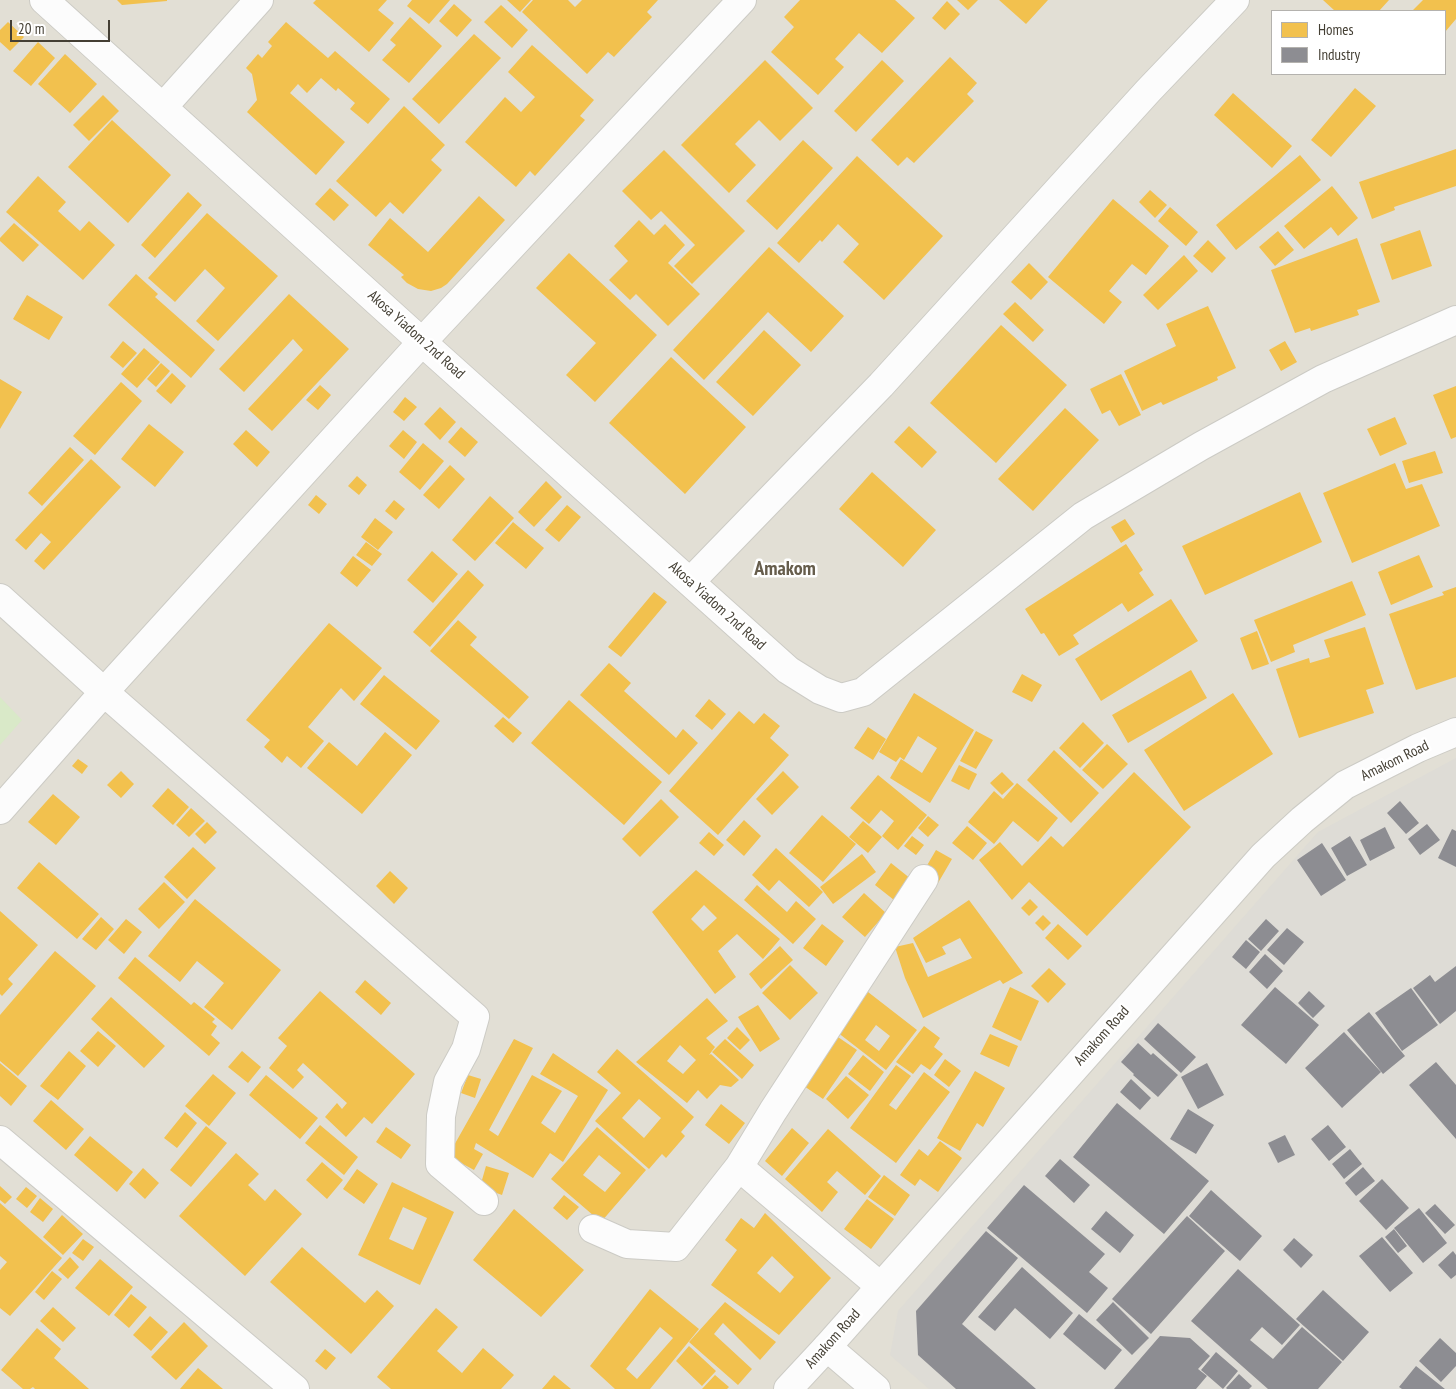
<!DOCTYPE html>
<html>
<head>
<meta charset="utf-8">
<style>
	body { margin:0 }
	#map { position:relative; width:1456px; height:1389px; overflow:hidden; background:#eeede8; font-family:"PT Sans Narrow",sans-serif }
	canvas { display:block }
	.legend { position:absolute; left:1271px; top:10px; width:175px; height:65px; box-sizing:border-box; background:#fff; border:1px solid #b4b2ae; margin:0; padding:6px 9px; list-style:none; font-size:15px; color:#443f34 }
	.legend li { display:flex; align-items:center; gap:10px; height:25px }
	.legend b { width:25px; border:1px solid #b4b2ae }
	.scale { position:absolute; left:10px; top:20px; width:100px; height:22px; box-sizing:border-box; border:2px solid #443f34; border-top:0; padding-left:6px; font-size:15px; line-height:18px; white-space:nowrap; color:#443f34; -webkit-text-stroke:4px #fff; paint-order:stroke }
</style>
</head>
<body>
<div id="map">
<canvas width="1456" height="1389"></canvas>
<ul class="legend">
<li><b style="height:14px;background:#f2c14e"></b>Homes</li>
<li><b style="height:14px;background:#8d8d92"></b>Industry</li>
</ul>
<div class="scale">20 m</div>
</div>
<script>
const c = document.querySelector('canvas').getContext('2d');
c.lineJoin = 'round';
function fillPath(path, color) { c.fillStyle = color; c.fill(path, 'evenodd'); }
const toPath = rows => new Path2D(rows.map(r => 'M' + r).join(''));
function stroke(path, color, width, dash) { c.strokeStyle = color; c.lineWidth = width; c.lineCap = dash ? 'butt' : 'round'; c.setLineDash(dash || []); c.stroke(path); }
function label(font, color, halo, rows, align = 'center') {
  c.font = font + ' "PT Sans Narrow",sans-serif'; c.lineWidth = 5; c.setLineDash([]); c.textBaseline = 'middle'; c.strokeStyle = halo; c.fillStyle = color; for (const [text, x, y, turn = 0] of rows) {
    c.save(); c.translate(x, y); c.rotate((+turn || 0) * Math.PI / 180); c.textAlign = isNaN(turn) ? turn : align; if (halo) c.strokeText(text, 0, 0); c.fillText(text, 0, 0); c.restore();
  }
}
fillPath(toPath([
	[0,0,1456,0,1456,1389,0,1389],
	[1272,11,1445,11,1445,74,1272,74]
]), '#e2dfd5');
fillPath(toPath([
	[1456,758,1456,1389,929,1389,890,1355,898,1311,1318,832]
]), '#dedcd6');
fillPath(toPath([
	[0,697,22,720,0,745]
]), '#d9e9c8');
fillPath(toPath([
	[117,0,167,0,167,1,122,5],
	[316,0,387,0,378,10,394,23,369,52,313,3],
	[412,0,450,0,429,24,407,6],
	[507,0,531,0,520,12],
	[533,0,568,0,575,7,582,0,658,0,647,12,652,17,614,57,608,52,587,74,522,12],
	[800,0,895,0,915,18,882,53,859,33,835,59,844,67,818,95,771,52,794,27,784,17],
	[957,0,978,0,968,10],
	[999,0,1048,0,1026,24],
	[1323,0,1389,0,1379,11,1335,11],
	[1423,0,1456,0,1456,19,1445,32,1445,11,1412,11],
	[947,1,960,14,945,30,932,18],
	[454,4,472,20,457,37,439,21],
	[501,5,528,30,512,48,484,22],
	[410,17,442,46,409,83,382,60,396,45,390,40],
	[8,22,24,37,10,51,0,42,0,30],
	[286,22,328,58,335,51,390,99,368,124,350,109,355,103,338,88,336,91,321,78,307,93,298,84,290,93,345,142,316,175,247,112,257,100,252,74,246,68,258,54,262,58,272,46,268,42],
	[474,34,501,58,439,124,412,99],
	[38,42,55,58,31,86,13,71],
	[532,45,594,100,580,116,585,120,535,176,530,171,516,187,465,142,505,97,521,112,535,97,508,72],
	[65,54,97,84,70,113,38,84],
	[950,57,977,83,967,94,974,101,914,163,907,157,898,166,871,140],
	[765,60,813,108,780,141,759,120,735,144,756,165,729,193,681,145],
	[882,60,904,81,856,132,834,111],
	[1355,88,1376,106,1331,157,1311,140],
	[1233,93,1292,146,1272,168,1214,115],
	[103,95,119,111,89,141,73,125],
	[404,106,445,145,431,160,442,170,403,214,390,202,376,217,336,181],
	[112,120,171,175,128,223,68,167],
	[803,140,833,168,777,230,746,201],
	[1456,149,1456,186,1394,207,1395,210,1372,219,1359,182],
	[664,150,745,231,692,284,674,266,695,245,661,211,651,220,622,191],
	[1300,155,1321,180,1236,250,1216,225],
	[857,156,943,236,884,300,843,262,859,244,838,224,822,242,820,240,799,263,777,243],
	[38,176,66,202,58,211,80,231,89,221,115,245,83,280,6,212],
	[1332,186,1358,218,1338,236,1331,227,1304,249,1284,226],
	[330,188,349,205,334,221,315,204],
	[1150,190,1167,205,1155,218,1139,202],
	[188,192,202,205,155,258,141,245],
	[479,196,505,220,447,284,441,288,431,291,418,289,407,283,401,277,404,275,368,245,390,218,428,252],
	[1113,199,1169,246,1146,275,1132,264,1109,291,1122,302,1104,324,1048,277],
	[1170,207,1198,232,1186,246,1158,221],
	[207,213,278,276,218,341,196,321,225,288,205,269,175,302,148,278],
	[639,220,654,235,665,224,685,245,668,263,700,294,668,326,636,294,630,300,609,280,628,261,614,246],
	[14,223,39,245,23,262,0,241,0,238],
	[1420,230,1432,266,1392,280,1380,244],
	[1278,231,1294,250,1275,266,1259,247],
	[1357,238,1380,302,1357,310,1359,315,1311,331,1310,328,1295,333,1271,270],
	[1208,240,1226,258,1212,273,1193,256],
	[769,247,844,316,811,352,768,312,704,380,673,350],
	[569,253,657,335,595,402,566,375,596,343,536,288],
	[1184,255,1198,271,1158,310,1143,295],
	[1029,263,1048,282,1031,300,1011,282],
	[136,274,158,294,155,297,215,350,191,378,108,305],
	[289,294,349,349,272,431,248,409,303,350,293,339,244,392,219,369],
	[27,295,63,317,49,340,13,319],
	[1015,302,1044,330,1033,342,1003,314],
	[1208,306,1236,368,1217,377,1218,380,1163,405,1161,402,1142,411,1124,371,1176,346,1166,324],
	[1001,325,1067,385,996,463,930,403],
	[764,330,801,365,753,416,716,382],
	[123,341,137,353,123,368,110,357],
	[1285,341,1297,362,1281,371,1269,350],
	[144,348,160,362,137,388,121,374],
	[671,357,746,427,685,494,609,423],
	[161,363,170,371,156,387,147,379],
	[172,373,186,386,171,404,156,391],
	[1121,374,1141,415,1119,426,1110,410,1102,414,1090,389],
	[0,379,22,392,0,429],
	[121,382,142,401,95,455,73,436],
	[320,385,331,395,318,410,306,400],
	[1456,386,1456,437,1451,439,1433,395],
	[405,397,417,407,404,421,393,412],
	[440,407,456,422,440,440,424,424],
	[1065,408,1099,440,1033,511,998,479],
	[1395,417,1407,444,1380,456,1367,429],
	[149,424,184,452,155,487,121,459],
	[909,426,937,452,922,468,894,442],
	[461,427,478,442,465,457,448,442],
	[246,430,270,452,257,467,233,444],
	[403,430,417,442,404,459,389,446],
	[423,443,444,461,420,490,399,472],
	[70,447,84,460,42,506,28,493],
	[1435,451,1443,473,1409,483,1402,461],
	[91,459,121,487,44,570,34,561,51,542,41,533,26,550,15,540],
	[1395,463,1406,489,1422,484,1440,526,1352,563,1323,493],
	[450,465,465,479,439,509,423,495],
	[872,472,936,530,903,567,839,509],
	[357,476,367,485,359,495,348,486],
	[546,481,562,497,534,527,518,512],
	[1300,492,1322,542,1205,595,1182,546],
	[316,495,327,504,319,514,308,505],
	[490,496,514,518,475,561,452,540],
	[394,500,405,509,396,520,385,511],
	[567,505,581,517,559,542,545,530],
	[375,518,393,532,378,550,361,537],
	[1125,519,1135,534,1121,543,1111,527],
	[513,522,544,548,526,569,495,543],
	[366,542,382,554,372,566,356,555],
	[1126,544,1143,570,1139,573,1154,595,1128,612,1122,603,1073,635,1079,644,1059,656,1044,633,1041,634,1025,609],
	[432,551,458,574,433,603,407,580],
	[1419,555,1433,587,1391,605,1378,572],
	[353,556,371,570,357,587,340,573],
	[468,570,484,585,430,647,413,632],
	[1352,581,1366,615,1293,645,1295,652,1271,662,1254,620],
	[1456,587,1456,677,1416,690,1389,614,1444,595,1442,592],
	[654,592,667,602,621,657,608,647],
	[1171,599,1198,641,1101,701,1075,659],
	[458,620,477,637,470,645,529,697,509,719,430,651],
	[329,623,382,668,354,701,341,688,308,727,324,741,301,768,287,756,282,763,264,747,270,740,246,720],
	[1365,627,1384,684,1366,690,1374,713,1299,738,1276,669,1309,658,1310,663,1330,657,1324,640],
	[1257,631,1269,664,1252,670,1240,638],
	[609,663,631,683,624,691,676,738,683,729,698,743,669,775,580,695],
	[1191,670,1207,698,1128,743,1112,715],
	[1022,674,1042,685,1032,702,1012,692],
	[384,675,440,721,416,750,360,704],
	[914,693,974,730,930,803,890,778,901,759,922,773,937,748,918,736,904,760,900,757,896,762,879,752],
	[1233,693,1273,754,1184,811,1144,750],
	[709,699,726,714,712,730,695,716],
	[569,700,662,782,624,825,531,743],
	[739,711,754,724,764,713,780,726,770,738,789,755,718,835,669,791],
	[503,717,522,733,513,743,494,726],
	[1083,722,1104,743,1080,768,1059,748],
	[868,727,886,739,873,760,854,748],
	[976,731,993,740,976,769,960,761],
	[385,732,412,755,362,814,307,768,329,742,357,766],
	[1107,744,1128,764,1103,789,1082,770],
	[1054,750,1099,793,1071,823,1027,780],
	[78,759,88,766,82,774,72,766],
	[959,765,977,774,969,790,951,781],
	[121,771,134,784,121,798,107,785],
	[783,771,799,787,772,815,756,799],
	[1002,772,1014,784,1002,795,990,783],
	[1134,772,1191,827,1087,936,1029,882,1012,900,979,860,1000,842,1022,866,1051,836,1063,847],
	[878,775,927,815,898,850,882,836,894,821,881,810,869,824,850,808],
	[1017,783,1058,818,1038,842,1013,821,994,844,968,822,994,791,1003,799],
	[168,788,189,807,173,825,152,806],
	[53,794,80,817,56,845,28,822],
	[661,799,679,817,640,857,622,839],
	[191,808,205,821,189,837,176,825],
	[822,815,856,844,823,882,789,853],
	[928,816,939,825,928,837,918,828],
	[744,820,761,836,744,856,726,840],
	[863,821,882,837,868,853,849,837],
	[207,822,217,832,205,844,195,834],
	[967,826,987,843,973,860,952,843],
	[709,832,724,845,714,856,699,843],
	[912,836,924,845,916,855,904,846],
	[193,847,216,868,187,899,164,877],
	[776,848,823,892,809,907,779,880,769,891,752,875],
	[936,850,952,859,938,883,922,874],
	[862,854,876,872,833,904,820,887],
	[39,862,99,914,77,939,17,888],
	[891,863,911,879,894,900,875,885],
	[696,870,780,939,763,959,737,934,718,951,736,977,715,994,652,912],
	[704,905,717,918,703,931,691,919],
	[390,871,408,888,394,904,376,886],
	[164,882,185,902,159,929,138,909],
	[757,885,787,912,796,901,816,919,793,944,744,900],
	[864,893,886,913,865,937,842,917],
	[195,899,281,970,232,1030,204,1007,224,983,197,961,180,982,148,956],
	[1030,899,1038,907,1029,916,1021,908],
	[969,900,1023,973,1003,984,1000,980,923,1018,905,978,895,947,913,943,928,977,972,958,960,938,942,947,946,954,926,963,913,938],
	[0,911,38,945,8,979,13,984,2,996,0,994],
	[1043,915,1051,923,1043,931,1035,923],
	[101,917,114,929,96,950,82,939],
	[126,919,142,932,124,954,108,940],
	[822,924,844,941,826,966,803,948],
	[1058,924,1082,946,1068,960,1045,938],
	[780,946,793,960,761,989,749,974],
	[55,951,96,986,18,1076,0,1061,0,1015],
	[135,957,191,1005,194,1002,215,1019,212,1022,217,1026,211,1035,220,1043,209,1056,118,978],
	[790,965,818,993,790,1020,762,993],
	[1049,968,1066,984,1048,1003,1031,986],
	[365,980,391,1003,381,1015,355,992],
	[1010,987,1039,1001,1021,1041,992,1027],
	[320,991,415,1074,372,1124,364,1117,346,1137,325,1117,337,1103,342,1109,347,1103,303,1063,297,1070,304,1077,293,1089,269,1068,287,1046,278,1038],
	[868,992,917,1030,886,1070,837,1032],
	[876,1025,890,1036,879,1051,865,1040],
	[111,997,165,1046,144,1068,91,1019],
	[707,998,728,1021,706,1038,715,1047,709,1055,711,1054,739,1080,731,1087,720,1085,707,1099,698,1090,687,1103,636,1062],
	[680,1045,696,1060,683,1074,667,1061],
	[758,1005,780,1039,760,1052,738,1017],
	[924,1026,940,1038,934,1047,943,1054,930,1070,921,1064,913,1074,896,1062],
	[737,1027,750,1040,740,1050,727,1038],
	[98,1031,116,1046,98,1067,80,1051],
	[990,1034,1018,1046,1009,1067,980,1054],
	[835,1035,857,1050,823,1099,801,1084],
	[514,1039,533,1048,489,1130,498,1136,532,1075,562,1091,541,1123,555,1133,578,1096,540,1074,553,1053,608,1090,563,1162,550,1153,533,1178,476,1143,474,1149,483,1154,474,1170,448,1156],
	[725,1039,754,1065,742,1079,712,1052],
	[617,1049,694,1117,681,1132,685,1136,666,1158,662,1154,649,1169,595,1121,621,1093,597,1072],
	[639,1099,661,1118,644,1138,622,1118],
	[69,1051,86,1066,58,1100,40,1086],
	[242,1051,261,1067,248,1083,228,1067],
	[863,1055,884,1072,870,1091,848,1074],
	[945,1059,961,1071,949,1087,934,1075],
	[0,1063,27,1086,11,1106,0,1096],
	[896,1065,911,1076,889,1105,896,1110,924,1072,950,1092,896,1163,850,1128],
	[975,1071,1005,1088,983,1127,977,1123,960,1151,937,1138],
	[213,1074,236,1093,209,1126,185,1106],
	[266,1075,318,1118,300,1139,249,1095],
	[468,1075,481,1079,475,1098,461,1093],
	[846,1076,869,1095,848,1119,826,1099],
	[51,1100,84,1129,66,1150,33,1121],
	[721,1104,745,1123,729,1144,705,1125],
	[185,1112,197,1123,177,1148,164,1138],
	[320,1125,358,1157,344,1175,305,1143],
	[206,1126,227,1143,191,1187,170,1170],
	[386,1127,411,1145,401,1159,376,1142],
	[597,1127,646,1170,601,1222,551,1179],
	[599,1155,621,1173,605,1192,583,1175],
	[792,1128,809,1143,782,1176,765,1161],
	[828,1129,881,1176,865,1195,837,1171,827,1182,838,1192,822,1212,785,1179],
	[90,1136,133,1172,117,1192,74,1155],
	[940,1141,962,1158,938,1192,920,1179,915,1186,900,1175,919,1149,928,1156],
	[236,1153,259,1174,248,1185,265,1201,275,1189,302,1214,245,1276,179,1216],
	[322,1162,343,1180,327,1199,306,1180],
	[486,1166,509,1173,502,1195,480,1187],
	[143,1168,159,1183,145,1199,129,1184],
	[357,1169,378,1184,364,1204,343,1189],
	[884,1175,910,1195,895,1216,868,1197],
	[392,1182,454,1212,420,1285,358,1255],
	[403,1207,427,1218,413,1250,389,1239],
	[0,1186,12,1197,5,1204,0,1200],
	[26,1187,37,1196,27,1208,16,1199],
	[564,1195,579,1207,567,1220,553,1208],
	[40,1198,53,1209,43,1222,30,1212],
	[867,1199,894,1219,871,1249,844,1229],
	[0,1203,62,1258,10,1316,0,1308,0,1270,7,1262,0,1256],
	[514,1209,584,1270,541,1317,473,1260],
	[765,1213,831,1278,779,1335,711,1285,737,1250,725,1240,741,1218,754,1228],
	[772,1256,794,1277,780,1293,757,1273],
	[62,1215,83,1234,63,1255,43,1237],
	[83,1239,94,1247,83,1261,72,1253],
	[302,1247,365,1303,377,1290,394,1306,351,1354,270,1282],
	[70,1257,79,1267,68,1279,58,1270],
	[100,1259,133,1287,109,1316,75,1288],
	[52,1271,62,1279,44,1300,35,1292],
	[650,1289,699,1329,650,1389,615,1389,590,1366],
	[660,1327,673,1338,637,1379,626,1369],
	[131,1294,147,1307,129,1328,114,1315],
	[725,1302,776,1342,760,1360,723,1323,714,1334,752,1369,738,1385,689,1342],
	[53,1307,76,1328,63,1342,40,1321],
	[436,1308,458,1327,437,1351,462,1373,483,1348,514,1375,501,1389,391,1389,377,1377],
	[150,1316,168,1332,151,1351,133,1335],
	[184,1322,208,1346,176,1380,151,1357],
	[37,1328,61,1349,54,1358,89,1389,35,1389,33,1387,30,1389,23,1389,1,1370],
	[689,1346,716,1371,702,1386,676,1361],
	[325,1349,336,1358,326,1370,315,1361],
	[198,1368,223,1389,180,1389],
	[554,1375,571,1389,542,1389],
	[715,1375,729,1387,727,1389,702,1389]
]), '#f2c14e');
fillPath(toPath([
	[1400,801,1419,823,1406,834,1387,813],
	[1427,824,1440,840,1420,855,1408,839],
	[1385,827,1395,848,1370,861,1360,840],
	[1452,829,1456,831,1456,867,1438,858],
	[1350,836,1367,865,1347,876,1331,848],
	[1322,843,1346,880,1321,896,1297,860],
	[1266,919,1279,931,1261,951,1248,939],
	[1287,928,1304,942,1284,965,1267,950],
	[1246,940,1260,952,1246,969,1232,957],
	[1265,954,1283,971,1267,989,1249,972],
	[1456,966,1456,1011,1440,1024,1413,988,1430,975,1435,982],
	[1275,987,1319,1025,1286,1064,1241,1025],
	[1411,988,1438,1025,1402,1051,1375,1013],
	[1309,991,1325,1006,1313,1018,1298,1003],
	[1369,1012,1405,1056,1383,1074,1347,1030],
	[1158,1023,1196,1057,1181,1073,1144,1039],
	[1344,1032,1381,1072,1342,1108,1305,1068],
	[1138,1043,1151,1055,1153,1053,1178,1075,1158,1097,1133,1075,1134,1074,1121,1062],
	[1436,1062,1456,1085,1456,1139,1409,1085],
	[1207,1063,1224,1095,1198,1109,1181,1077],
	[1131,1079,1151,1098,1140,1110,1120,1092],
	[1117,1103,1209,1181,1164,1234,1073,1157],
	[1188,1109,1214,1125,1196,1154,1170,1139],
	[1328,1125,1346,1147,1329,1161,1311,1139],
	[1285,1135,1295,1155,1278,1163,1268,1143],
	[1350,1149,1362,1164,1344,1179,1332,1164],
	[1060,1159,1090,1185,1074,1203,1045,1176],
	[1363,1167,1375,1181,1356,1196,1345,1183],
	[1382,1179,1409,1208,1386,1230,1359,1201],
	[1024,1185,1105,1254,1089,1272,1108,1288,1087,1313,987,1228],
	[1211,1190,1262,1236,1240,1261,1189,1216],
	[1435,1204,1455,1225,1445,1234,1425,1213],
	[1419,1208,1447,1243,1423,1263,1394,1228],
	[1106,1211,1134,1235,1120,1253,1091,1229],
	[1187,1216,1225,1251,1151,1334,1112,1299],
	[1394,1229,1407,1246,1398,1253,1385,1237],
	[986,1231,1018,1258,962,1324,1036,1389,956,1389,918,1355,916,1311],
	[1382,1237,1413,1273,1390,1292,1359,1256],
	[1294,1238,1313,1255,1301,1268,1283,1250],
	[1453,1251,1456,1255,1456,1275,1451,1279,1438,1265],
	[1022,1267,1073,1313,1050,1339,1015,1308,995,1331,978,1317],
	[1238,1269,1300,1325,1282,1345,1262,1327,1250,1340,1273,1359,1302,1327,1342,1362,1318,1389,1268,1389,1191,1321],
	[1323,1290,1369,1332,1343,1361,1296,1319],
	[1113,1302,1149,1338,1132,1355,1096,1320],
	[1079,1314,1122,1350,1105,1370,1063,1334],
	[1160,1336,1190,1338,1210,1356,1198,1369,1207,1376,1196,1389,1114,1389],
	[1440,1338,1456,1353,1456,1366,1441,1382,1419,1361],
	[1216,1352,1238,1371,1223,1389,1201,1370],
	[1416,1366,1445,1389,1402,1389,1399,1387],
	[1239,1374,1252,1386,1249,1389,1227,1389,1226,1388]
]), '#8d8d92');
const minor = toPath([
	[44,0,422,342,788,670,820,690,841,698,863,692,1083,516,1201,446,1323,379,1456,320],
	[163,107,259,0],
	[690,582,881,385,1148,91,1235,0],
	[0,598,104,692,475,1017,466,1049,448,1082,441,1116,440,1164,484,1201],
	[0,810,104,692,422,342,742,0],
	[0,1140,295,1389],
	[739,1167,880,1286],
	[593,1229,627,1244,676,1247,739,1167,773,1111,924,879],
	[827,1347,876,1389]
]);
const tertiary = toPath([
	[788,1389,827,1347,1263,856,1302,820,1345,785,1418,748,1456,732]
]);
stroke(minor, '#cccbc5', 30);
stroke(tertiary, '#cccbc5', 30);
stroke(minor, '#fcfcfc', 28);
stroke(tertiary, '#fcfcfc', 28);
label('15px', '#443f34', '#fff', [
	["Akosa Yiadom 2nd Road",416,335,42],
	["Akosa Yiadom 2nd Road",717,606,42],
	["Amakom Road",1395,761,-26],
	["Amakom Road",1102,1036,-48],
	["Amakom Road",833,1339,-48]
]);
label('bold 20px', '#665d4c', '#fff', [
	["Amakom",785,569]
]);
</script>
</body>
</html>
